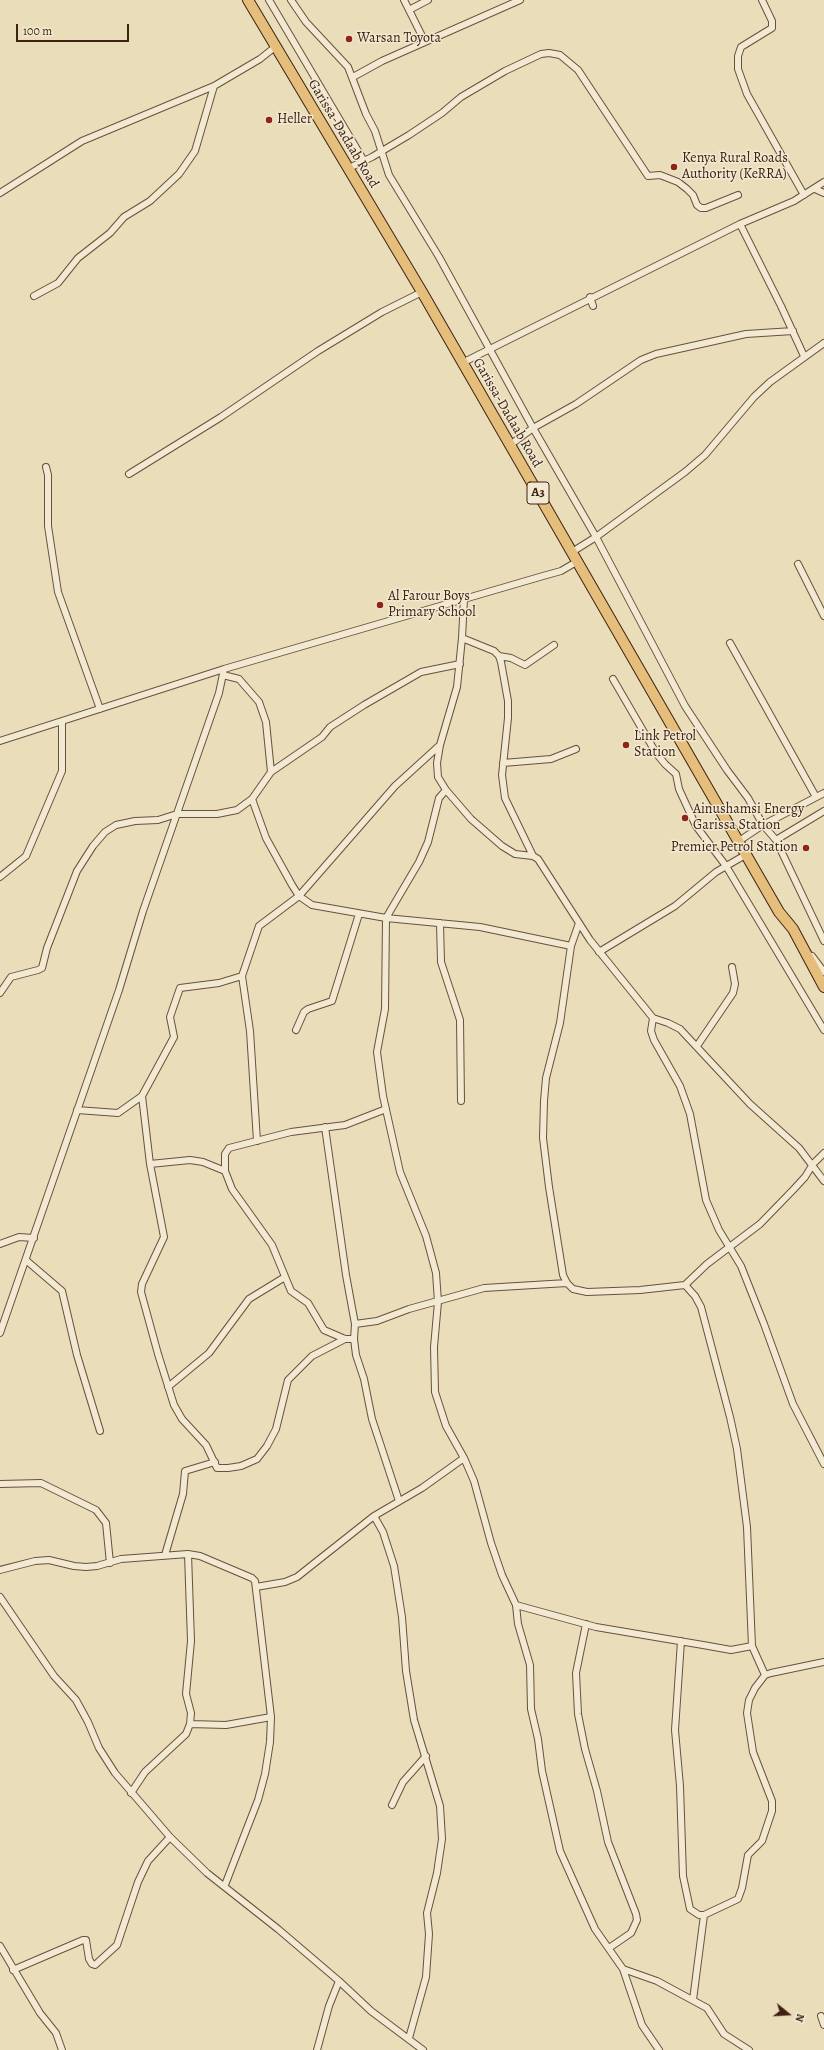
<!DOCTYPE html>
<html>
<head>
<meta charset="utf-8">
<style>
	body { margin:0 }
	#map { position:relative; width:824px; height:2050px; overflow:hidden; background:#eaddb9; font-family:Alegreya,serif }
	canvas { display:block }
	.north { position:absolute; left:768px; top:1994px; width:40px; height:40px; -webkit-text-stroke:3px #f1e9d2; paint-order:stroke; rotate:108deg; font-size:11px; font-weight:700; line-height:16px; text-align:center; color:#3f2113 }
	.north::after { content:''; display:block; margin:auto; width:14px; height:18px; background:#3f2113; clip-path:polygon(50% 0,100% 100%,50% 72%,0 100%) }
	.scale { position:absolute; left:16px; top:24px; width:113px; height:18px; box-sizing:border-box; border:2px solid #3f2113; border-top:0; padding-left:5px; font-size:12px; line-height:14px; white-space:nowrap; color:#3f2113; -webkit-text-stroke:3px #f1e9d2; paint-order:stroke }
</style>
</head>
<body>
<div id="map">
<canvas width="824" height="2050"></canvas>
<div class="north">N</div>
<div class="scale">100 m</div>
</div>
<script>
const c = document.querySelector('canvas').getContext('2d');
c.lineJoin = 'round';
const toPath = rows => new Path2D(rows.map(r => 'M' + r).join(''));
function stroke(path, color, width, dash) { c.strokeStyle = color; c.lineWidth = width; c.lineCap = dash ? 'butt' : 'round'; c.setLineDash(dash || []); c.stroke(path); }
function label(font, color, halo, rows, align = 'center') {
  c.font = font + ' Alegreya,serif'; c.lineWidth = 3; c.setLineDash([]); c.textBaseline = 'middle'; c.strokeStyle = halo; c.fillStyle = color; for (const [text, x, y, turn = 0] of rows) {
    c.save(); c.translate(x, y); c.rotate((+turn || 0) * Math.PI / 180); c.textAlign = isNaN(turn) ? turn : align; if (halo) c.strokeText(text, 0, 0); c.fillText(text, 0, 0); c.restore();
  }
}
const minor = toPath([
	[269,0,364,161],
	[291,0,306,22,348,67,366,114,375,131,389,175,439,257,533,428,596,537,685,706,727,770,748,798,763,825,776,840,824,941],
	[404,0,425,42],
	[762,0,772,21,772,28,741,47,738,56,738,69,747,94,804,195],
	[409,10,428,0],
	[353,77,382,61,520,0],
	[347,169,372,157,409,135,442,113,461,97,505,71,541,54,549,53,560,55,578,70,648,176,660,175,678,182,687,189,693,195,697,205,701,208,706,208,738,195],
	[815,189,824,193],
	[0,193,82,141,214,86],
	[740,224,781,306,804,356],
	[34,296,58,283,78,258,110,233,124,217,150,201,179,174,195,151,214,86,260,59,275,47],
	[590,297,593,306],
	[462,363,740,224,794,201,824,182],
	[510,445,533,428,576,404,641,360,656,354,746,334,793,331],
	[46,467,48,475,48,526,58,592,100,709],
	[129,474,221,417,318,351,382,312,422,292],
	[572,552,596,537,685,472,705,455,754,397,770,382,824,343],
	[798,564,824,616],
	[464,599,462,638,457,687,440,745,437,763,438,777,446,790,471,819,502,846,515,854,533,856],
	[462,638,494,651,499,656,501,662,508,701,508,718,502,775,505,798,533,856,538,859,590,940,653,1018,668,1023,680,1029,750,1104,799,1148,824,1181],
	[730,643,816,797],
	[499,656,511,658,525,665,554,645],
	[223,675,239,679,259,702,266,722,271,772],
	[613,679,656,753,665,764,676,774,679,789,696,826,726,866,824,1030],
	[0,741,224,669,543,576,561,571,578,561],
	[503,763,551,759,576,749],
	[446,790,439,798,428,842,419,862,386,918,385,1009,377,1052,383,1096,400,1172,426,1236,436,1273,438,1302,434,1347,435,1392,446,1426,464,1458,474,1481,491,1543,502,1575,516,1605,518,1624,530,1665,531,1709,538,1739,542,1771,560,1851,595,1929,623,1969,642,2025,659,2050],
	[252,799,266,838,292,885,299,896,312,905,386,918,480,927,571,946],
	[776,840,824,811],
	[739,841,763,825,824,793],
	[0,877,26,856,62,771,62,721],
	[440,923,441,962,460,1020,461,1101],
	[579,923,571,946,560,1023,546,1078,544,1101,543,1138,549,1187,563,1275,567,1283,573,1289,587,1292,640,1290,685,1285,707,1264,760,1224,793,1190,805,1177,813,1164,824,1153],
	[599,952,675,906,716,872,747,854],
	[812,956,824,972],
	[242,976,250,1031,257,1141],
	[0,993,11,977,38,970,42,968,47,948,77,871,93,846,105,832,116,825,135,821,158,820,177,814,217,814,237,810,252,799,271,772,322,737,330,727,364,705,421,672,460,664],
	[653,1018,651,1031,654,1040,680,1086,690,1114,706,1200,719,1230,741,1266,764,1324,793,1404,824,1464],
	[296,1030,304,1012,308,1009,332,1001,359,914],
	[697,1046,733,993,735,984,732,967],
	[77,1110,118,1113,142,1096],
	[325,1127,346,1275,355,1324,354,1339,356,1355,364,1379,372,1419,399,1501],
	[150,1164,190,1160,203,1162,225,1171],
	[0,1244,19,1237,34,1238],
	[27,1261,62,1291,77,1355,100,1431],
	[685,1285,695,1296,701,1307,730,1417,737,1449,747,1527,752,1646,765,1675],
	[355,1324,377,1321,409,1309,484,1288,567,1283],
	[0,1333,119,990,143,911,219,693,224,669],
	[345,1339,312,1356,288,1380,276,1429,267,1446,257,1459,241,1466,228,1468,217,1468,206,1445,182,1419,174,1405,158,1354,141,1292,142,1284,164,1237,150,1164,142,1096,174,1037,170,1017,180,988,219,983,242,976,259,926,299,896,395,786,440,745],
	[354,1339,345,1339,324,1330,308,1303,291,1291,272,1245,232,1189,225,1171,225,1154,229,1148,291,1132,345,1125,386,1109],
	[168,1387,209,1353,249,1299,285,1277],
	[0,1484,41,1483,96,1510,106,1523,110,1563],
	[374,1516,383,1532,394,1566,402,1617,406,1671,414,1720,440,1806,442,1839,437,1873,427,1913,429,1934,426,1977,409,2038],
	[188,1554,191,1641,186,1694,191,1713,190,1724],
	[165,1555,183,1494,185,1471,215,1462],
	[0,1570,35,1561,49,1560,74,1566,86,1567,97,1566,121,1559,188,1554,200,1556,252,1578,255,1581,271,1717,270,1742,265,1774,258,1800,225,1885],
	[256,1587,285,1582,297,1577,374,1516,422,1488,464,1458],
	[0,1597,54,1676,76,1700,88,1722,99,1748,115,1773,170,1837,207,1873,278,1929,339,1981,371,2011,423,2050],
	[516,1605,596,1627,703,1645,731,1650,752,1646],
	[586,1624,576,1673,578,1714,585,1749,597,1791,608,1842,636,1914,637,1920,631,1933,609,1948],
	[681,1641,675,1730,680,1786,683,1876,690,1909,699,1915,704,1915,738,1899,742,1888,748,1855,762,1841,772,1811,772,1801,753,1752,747,1713,749,1700,755,1688,765,1675,771,1673,824,1662],
	[131,1793,145,1772,186,1734,190,1724,226,1725,271,1717],
	[392,1805,403,1782,426,1756],
	[0,1946,40,2013,56,2033,62,2050],
	[623,1969,657,1981,707,2008,724,2034,749,2050],
	[13,1970,83,1940,86,1940,89,1959,92,1964,95,1965,117,1945,138,1882,148,1861,170,1837],
	[693,2000,704,1915],
	[821,2016,824,2025],
	[317,2050,329,2006,339,1981]
]);
const trunk = toPath([
	[248,0,422,292,779,912,793,929,824,987]
]);
stroke(minor, '#6a503c', 8);
stroke(trunk, '#3f2113', 12);
stroke(minor, '#f1e9d2', 6);
stroke(trunk, '#e5be7c', 10);
for (const [x, y, r, color] of [
	[349,39,4,"#8f2418"],
	[269,120,4,"#8f2418"],
	[674,167,4,"#8f2418"],
	[380,605,4,"#8f2418"],
	[626,745,4,"#8f2418"],
	[685,818,4,"#8f2418"],
	[806,848,4,"#8f2418"]
]) { const dot = new Path2D(); dot.arc(x, y, r, 0, 2 * Math.PI); c.fillStyle = color; c.fill(dot); stroke(dot, '#f1e9d2', 1.5); }
for (const [x, y, w] of [
	[538,493,22]
]) { const box = new Path2D(); box.roundRect(x - w / 2, y - 11, w, 22, 3); c.fillStyle = '#f1e9d2'; c.fill(box); stroke(box, '#3f2113', 1); }
label('bold 13px', '#3f2113', null, [
	["A3",538,493]
]);
label('14px', '#3f2113', '#f1e9d2', [
	["Warsan Toyota",357,39],
	["Heller",277,120],
	["Kenya Rural Roads",682,159],
	["Authority (KeRRA)",682,175],
	["Al Farour Boys",388,597],
	["Primary School",388,613],
	["Link Petrol",634,737],
	["Station",634,753],
	["Ainushamsi Energy",693,810],
	["Garissa Station",693,826],
	["Premier Petrol Station",798,848,"right"]
], 'left');
label('14px', '#3f2113', '#f1e9d2', [
	["Garissa-Dadaab Road",343,134,59],
	["Garissa-Dadaab Road",507,413,60]
]);
</script>
</body>
</html>
